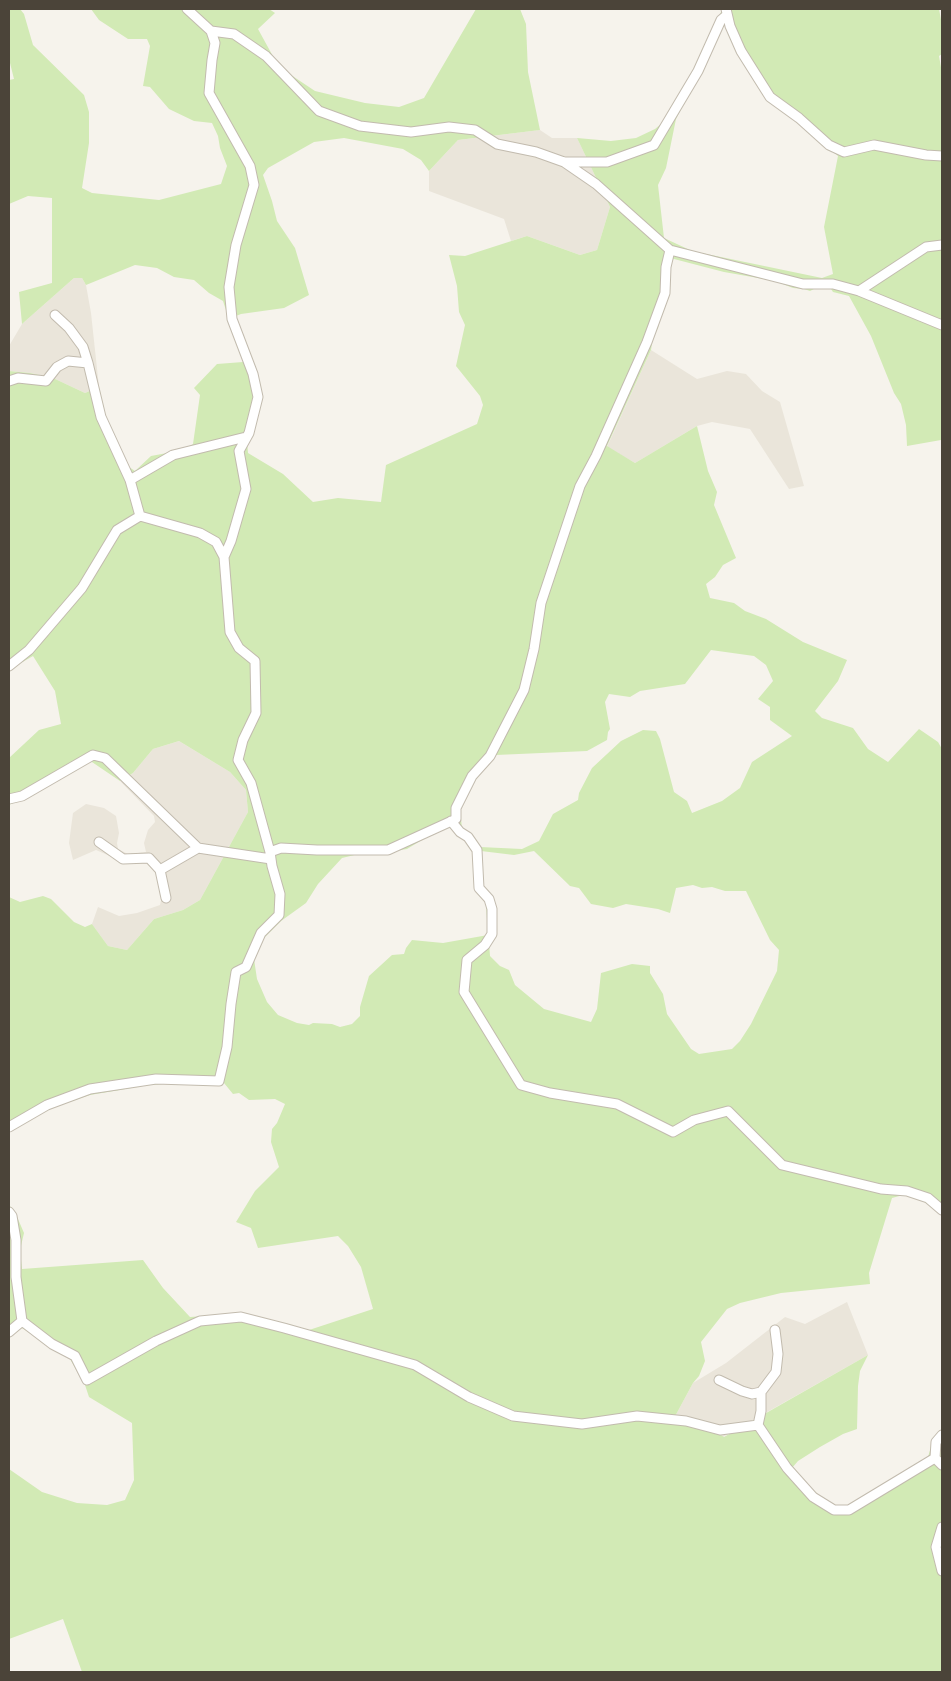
<!DOCTYPE html>
<html>
<head>
<meta charset="utf-8">
<style>
	body { margin:0 }
	#map { position:relative; width:951px; height:1681px; overflow:hidden; background:#f6f3ec; font-family:"Fira Sans Condensed",sans-serif }
	canvas { display:block }
	.frame { position:absolute; inset:0; border:10px solid #4b4439; pointer-events:none }
</style>
</head>
<body>
<div id="map">
<canvas width="951" height="1681"></canvas>
<div class="frame"></div>
</div>
<script>
const c = document.querySelector('canvas').getContext('2d');
c.lineJoin = 'round';
function fillPath(path, color) { c.fillStyle = color; c.fill(path, 'evenodd'); }
const toPath = rows => new Path2D(rows.map(r => 'M' + r).join(''));
function stroke(path, color, width, dash) { c.strokeStyle = color; c.lineWidth = width; c.lineCap = dash ? 'butt' : 'round'; c.setLineDash(dash || []); c.stroke(path); }
fillPath(toPath([
	[540,130,552,138,577,138,610,207,597,250,580,255,527,236,511,241,504,219,429,191,429,171,458,140],
	[74,278,82,278,86,285,91,313,99,387,85,393,53,378,30,373,9,371,9,346,22,324],
	[651,350,697,379,727,371,746,374,762,391,780,402,804,486,789,489,750,429,712,422,697,426,635,463,607,447],
	[179,741,230,772,246,790,248,812,200,900,183,910,154,919,127,950,108,946,92,924,98,907,119,916,137,913,160,905,163,891,157,872,147,864,126,863,96,850,73,860,69,843,73,813,86,804,104,808,116,816,119,833,117,843,118,849,128,854,146,852,144,843,148,830,155,822,154,816,120,781,133,773,153,749],
	[847,1302,868,1355,723,1437,713,1430,672,1422,693,1383,726,1363,785,1317,805,1324]
]), '#eae5da');
fillPath(toPath([
	[9,9,20,9,24,14,33,45,84,95,89,112,89,143,82,188,92,193,159,200,221,184,227,166,220,148,218,136,212,123,194,121,169,109,150,87,143,86,150,46,147,39,128,39,99,20,91,9,269,9,275,13,258,29,275,60,291,75,315,91,365,103,399,107,424,98,476,9,520,9,526,24,528,72,540,130,458,140,429,171,421,160,403,149,344,138,314,142,268,168,263,175,272,201,277,221,295,248,309,295,284,308,241,314,236,316,256,370,260,393,263,396,247,441,248,453,283,474,313,502,338,498,381,502,386,465,477,424,483,405,480,396,456,366,465,325,459,312,457,286,449,255,465,256,527,236,580,255,597,250,610,207,577,138,611,141,636,138,655,129,667,119,697,66,716,26,722,9,939,9,942,25,942,54,939,56,942,73,942,462,941,440,907,446,906,425,901,404,894,393,871,336,849,296,833,292,831,289,818,287,810,291,804,289,793,288,775,281,724,272,674,259,671,260,658,328,653,337,651,350,607,446,635,463,697,426,708,471,717,492,714,505,736,558,723,565,715,577,706,584,710,598,734,603,745,611,766,619,803,642,847,660,838,681,815,711,822,718,853,728,868,749,888,762,919,729,938,742,942,749,942,1215,919,1198,903,1195,892,1198,869,1273,870,1284,781,1293,740,1303,727,1309,701,1342,705,1361,699,1376,693,1383,672,1422,713,1430,724,1437,868,1355,860,1371,858,1386,857,1429,843,1434,820,1447,798,1461,792,1468,804,1482,829,1504,844,1507,860,1499,928,1457,933,1440,942,1431,942,1672,82,1672,63,1619,9,1639,9,1469,42,1492,77,1503,107,1505,125,1500,134,1480,132,1423,89,1397,85,1385,70,1359,22,1328,9,1337,9,1205,15,1212,24,1233,20,1250,22,1269,143,1260,163,1288,190,1317,233,1314,292,1325,306,1331,373,1309,361,1267,348,1246,338,1236,258,1248,251,1228,236,1222,255,1191,279,1167,271,1142,272,1129,277,1123,285,1104,275,1099,249,1100,239,1093,233,1094,224,1083,176,1083,149,1085,90,1095,43,1111,9,1132,9,897,20,902,43,896,51,899,74,922,85,927,92,924,108,946,127,950,154,919,183,910,200,900,248,812,246,790,230,772,179,741,153,749,133,773,120,781,89,760,32,794,9,805,9,758,39,730,61,724,55,691,33,656,12,668,9,672,9,371,30,373,53,378,85,393,99,387,106,418,129,467,135,471,151,456,183,450,193,444,200,395,194,388,217,364,243,362,223,301,209,293,194,280,174,277,157,268,135,265,86,285,82,278,74,278,22,324,19,292,52,283,52,198,28,196,9,204,9,80,14,79,9,59],
	[725,21,767,100,797,121,838,156,824,227,833,274,822,278,692,251,664,238,658,185,666,168,676,119],
	[711,650,754,656,766,665,773,681,758,699,770,707,770,720,792,736,752,762,740,788,722,801,692,813,687,801,674,792,660,739,656,731,643,730,621,741,592,768,579,793,578,800,553,814,539,841,522,849,480,847,462,829,460,808,475,780,496,755,587,751,607,740,608,732,610,729,605,702,609,694,630,697,640,691,685,684],
	[451,826,473,850,476,890,486,903,488,935,443,943,412,940,406,948,404,954,392,955,369,976,360,1007,360,1016,352,1024,340,1027,332,1024,313,1023,309,1025,297,1023,278,1015,267,1002,257,979,254,959,263,939,281,921,306,903,318,884,342,858,367,852,382,853,407,849,432,834],
	[481,851,514,855,534,851,570,886,579,888,591,904,613,908,626,904,658,909,670,913,676,888,693,885,702,888,712,887,725,891,746,891,770,940,779,950,777,971,751,1024,740,1041,732,1049,699,1054,691,1049,667,1014,663,994,650,973,650,966,632,964,601,973,597,1009,591,1022,544,1009,515,985,509,970,500,966,490,956,489,943,496,937,496,911,482,888]
]), '#d2eab5');
const minor = toPath([
	[187,9,211,31,234,34,266,56,319,111,360,126,411,132,449,127,475,130,497,144,536,152,564,162,596,184,670,250,803,284,833,284,859,291,926,247,942,245],
	[726,9,730,26,741,51,770,97,799,118,829,145,844,152,874,145,926,155,942,156],
	[565,162,607,162,654,145,698,71,721,20,727,15],
	[859,291,942,325],
	[55,315,69,328,83,347,88,363],
	[9,381,18,378,46,381,57,367,68,361,88,363,101,417,130,480,140,516,200,533,216,542,224,557],
	[130,480,173,455,246,437],
	[9,666,29,650,82,588,117,530,140,516],
	[9,799,22,796,93,755,105,758,198,848],
	[451,821,460,832,468,837,477,850,479,888,489,899,492,909,492,934,485,945,467,960,464,992,521,1085,550,1093,617,1104,673,1132,694,1120,728,1111,782,1165,881,1189,907,1191,928,1198,942,1210],
	[99,842,123,859,149,858,160,870,166,898],
	[270,852,281,848,317,850,388,850,456,819,456,808,472,776,490,756,524,690,534,649,541,603,580,486,596,456,647,342,665,293,666,267,670,250],
	[160,870,198,848,271,859],
	[9,1127,47,1105,90,1089,156,1079,219,1081,227,1047,231,1004,236,972,246,967,261,933,279,915,280,894,272,866,270,852,251,783,238,760,243,740,256,713,255,661,239,648,230,632,224,557,231,541,246,489,239,451,249,433,258,397,253,374,232,319,229,287,236,245,254,185,250,166,209,93,212,60,215,43,211,31],
	[9,1212,12,1216,16,1240,16,1277,22,1321],
	[9,1332,22,1321,52,1344,75,1356,87,1380,156,1341,200,1321,241,1317,284,1328,415,1365,469,1397,513,1416,582,1424,637,1416,686,1421,720,1430,758,1425,787,1468,813,1497,834,1510,849,1510,935,1458,942,1465],
	[719,1380,742,1391,752,1394,761,1392,761,1411,758,1425],
	[761,1392,776,1372,778,1354,775,1330],
	[935,1458,936,1442,942,1435],
	[942,1527,936,1547,942,1571]
]);
stroke(minor, '#c2bbae', 11);
stroke(minor, '#fff', 9);
</script>
</body>
</html>
